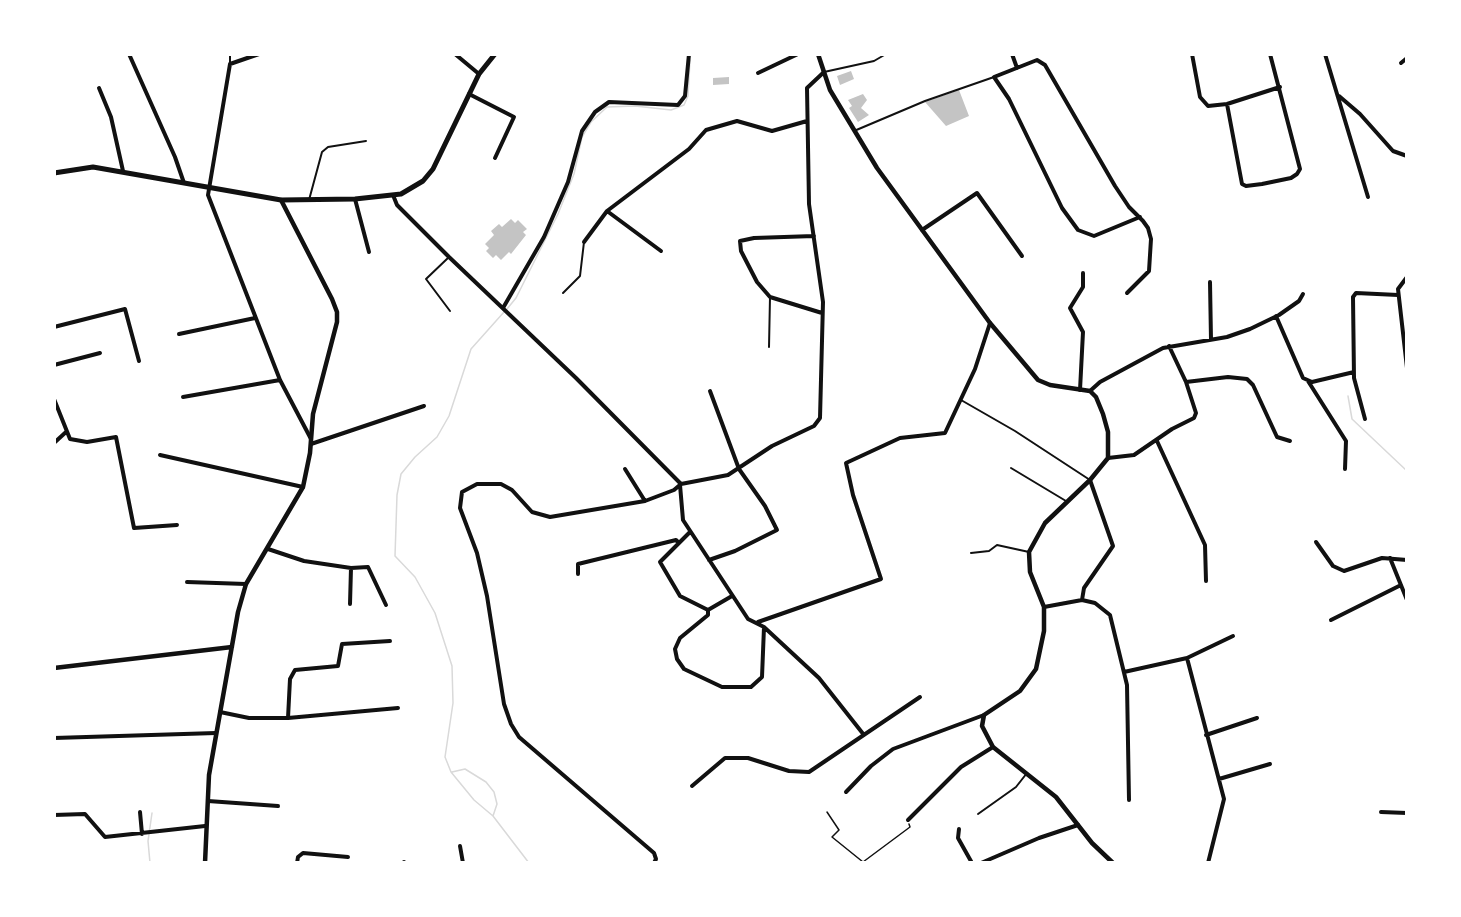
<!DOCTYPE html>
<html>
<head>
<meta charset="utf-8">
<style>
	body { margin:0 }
	#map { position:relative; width:1461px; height:917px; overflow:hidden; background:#fff; font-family:"Nunito Sans",sans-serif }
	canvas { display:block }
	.frame { position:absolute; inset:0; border:56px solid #fff; pointer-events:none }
</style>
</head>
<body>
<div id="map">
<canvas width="1461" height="917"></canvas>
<div class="frame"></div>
</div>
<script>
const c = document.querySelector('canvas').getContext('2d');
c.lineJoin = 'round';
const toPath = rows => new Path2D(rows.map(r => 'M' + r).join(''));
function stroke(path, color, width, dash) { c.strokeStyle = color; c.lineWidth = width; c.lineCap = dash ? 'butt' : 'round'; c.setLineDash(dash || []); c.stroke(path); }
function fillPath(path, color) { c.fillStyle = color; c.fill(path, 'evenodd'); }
stroke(toPath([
	[507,309,516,298,558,214,574,174,582,137,591,122,607,107,635,106,671,110,684,105,688,96,690,60],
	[504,312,471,349,449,416,437,437,415,457,401,474,397,495,395,556,415,577,435,613,452,666,453,703,445,757,451,772,474,800,493,816,529,863],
	[1348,396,1352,419,1407,471],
	[452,772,465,769,486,782,494,792,497,804,493,816],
	[150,863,148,841,152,813]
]), '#d9d9d9', 1.5);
fillPath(toPath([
	[851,71,854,79,840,85,837,76],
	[729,77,729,84,713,85,713,78],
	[959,90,969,116,946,126,925,102],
	[863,94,867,100,861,108,869,115,858,122,849,108,852,106,848,100],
	[511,219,515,223,518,220,527,229,523,232,526,235,511,254,509,252,501,260,496,255,493,258,486,251,489,248,485,244,494,235,491,231,499,224,502,227]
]), '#c4c4c4');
stroke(toPath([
	[827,812,839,830,832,837,863,862,910,827,909,824]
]), '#111', 1.5);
stroke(toPath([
	[230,63,230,54],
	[824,72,874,61,886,54],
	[854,131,925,101,994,77],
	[309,200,322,152,328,147,366,141],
	[449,257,426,279,450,311],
	[563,293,580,276,584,242],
	[769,347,770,297],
	[961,400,1015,431,1090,480],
	[1011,468,1066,501],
	[971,553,989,551,997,545,1029,552],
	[978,814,1016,787,1027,773]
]), '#111', 2);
stroke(toPath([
	[129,54,175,157,184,183],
	[259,54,230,64,208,195,280,380,311,439],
	[455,54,479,74],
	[1012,54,1017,68],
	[1192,54,1200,97,1208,106,1227,104,1280,87],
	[1325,54,1368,197],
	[1401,63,1407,58],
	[758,73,798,54],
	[99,88,111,117,123,171],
	[469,94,514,117,495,158],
	[1339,96,1360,114,1393,151,1407,156],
	[1227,104,1242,184,1246,186,1262,184,1291,178,1297,174,1300,169,1270,54],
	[393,195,397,205,449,257,576,378,681,484],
	[355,199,369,252],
	[607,211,661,251],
	[922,230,977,193,1022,256],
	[814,236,754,238,740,241,741,251,757,282,770,297,822,313],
	[584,242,607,211,689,149,706,130,737,121,772,131,807,121],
	[1407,277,1398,289,1407,368],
	[1210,282,1211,340],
	[1127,293,1149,271,1151,239,1148,228,1143,221,1129,207,1115,186,1045,65,1037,60,994,77,1009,99,1062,208,1078,230,1094,236,1140,217],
	[503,308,544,237,568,182,582,131,595,112,609,102,678,105,685,96,689,54],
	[1276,316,1303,378,1312,382,1354,372],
	[54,327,125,309,139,361],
	[179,334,255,318],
	[54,365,100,353],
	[1308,381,1346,441,1345,469],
	[1186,382,1228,377,1247,379,1253,385,1277,437,1290,441],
	[1080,390,1083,332,1070,308,1083,287,1083,273],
	[1090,391,1100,382,1163,348,1227,337,1250,329,1279,315,1299,301,1303,294],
	[183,397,280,380],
	[54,399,70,439,87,442,116,437,134,528,177,525],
	[1407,402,1407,407],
	[1365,419,1354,378,1353,297,1356,293,1398,295],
	[1157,441,1205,545,1206,581],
	[54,443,66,432],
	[311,444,424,406],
	[160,455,303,487],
	[1108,458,1134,455,1172,429,1194,418,1196,413,1186,382,1169,346],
	[625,469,645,501],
	[681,484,728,475,772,446,814,426,820,418,823,302,809,204,807,88,824,72],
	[680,485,683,520,748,619,764,627,819,678,864,735],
	[690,532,660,562,680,596,708,610,708,615,680,638,675,649,677,659,684,669,722,687,751,687,762,677,764,627],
	[1316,542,1333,566,1344,571,1382,558,1407,560],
	[268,549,304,561,351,568,368,567,386,605],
	[1390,558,1407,600],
	[709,560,735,551,777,530,765,506,739,469,710,391],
	[578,574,578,564,676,540,678,542],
	[187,582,246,584],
	[1082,600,1084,588,1113,546,1090,480],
	[350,604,351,568],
	[1044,607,1082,600,1095,603,1110,615,1127,685,1129,800],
	[708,610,732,596],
	[1331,620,1401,585],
	[758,622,881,579,853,495,846,463,900,438,945,433,975,369,990,323],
	[1187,658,1224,799,1208,863],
	[1124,672,1187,658,1233,636],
	[220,712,249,718,288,718,398,708],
	[288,718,290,679,295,670,338,666,342,644,390,641],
	[1206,735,1257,718],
	[54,738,216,733],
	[1219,779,1270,764],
	[692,786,725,758,748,758,789,771,809,772,920,697],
	[846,792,871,766,893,749,984,715],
	[208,801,278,806],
	[140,812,142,834],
	[1381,812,1407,813],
	[54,815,85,814,105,837,205,826],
	[908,820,961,767,993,747],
	[959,829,958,838,972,863],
	[460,846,463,863],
	[404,862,404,863],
	[297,863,298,857,303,853,348,857],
	[654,863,656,859,654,853,519,737,511,724,504,704,487,596,477,553,460,508,462,492,477,484,501,484,512,490,532,512,550,517,645,501,674,490,681,484],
	[981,863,1039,838,1078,825]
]), '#111', 4);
stroke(toPath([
	[818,54,830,90,877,168,990,323,1038,380,1050,385,1090,391,1096,397,1103,414,1108,432,1108,458,1090,480,1045,523,1029,552,1030,572,1044,607,1044,631,1036,669,1020,691,984,715,982,726,993,747,1056,797,1092,843,1113,863],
	[54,668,232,647],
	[205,863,209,775,238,612,246,584,303,487,310,453,313,414,337,322,337,312,332,299,281,200]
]), '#111', 4.5);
stroke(toPath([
	[54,173,93,167,281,200,355,199,401,194,423,181,433,169,479,74,495,54]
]), '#111', 5);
</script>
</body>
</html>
